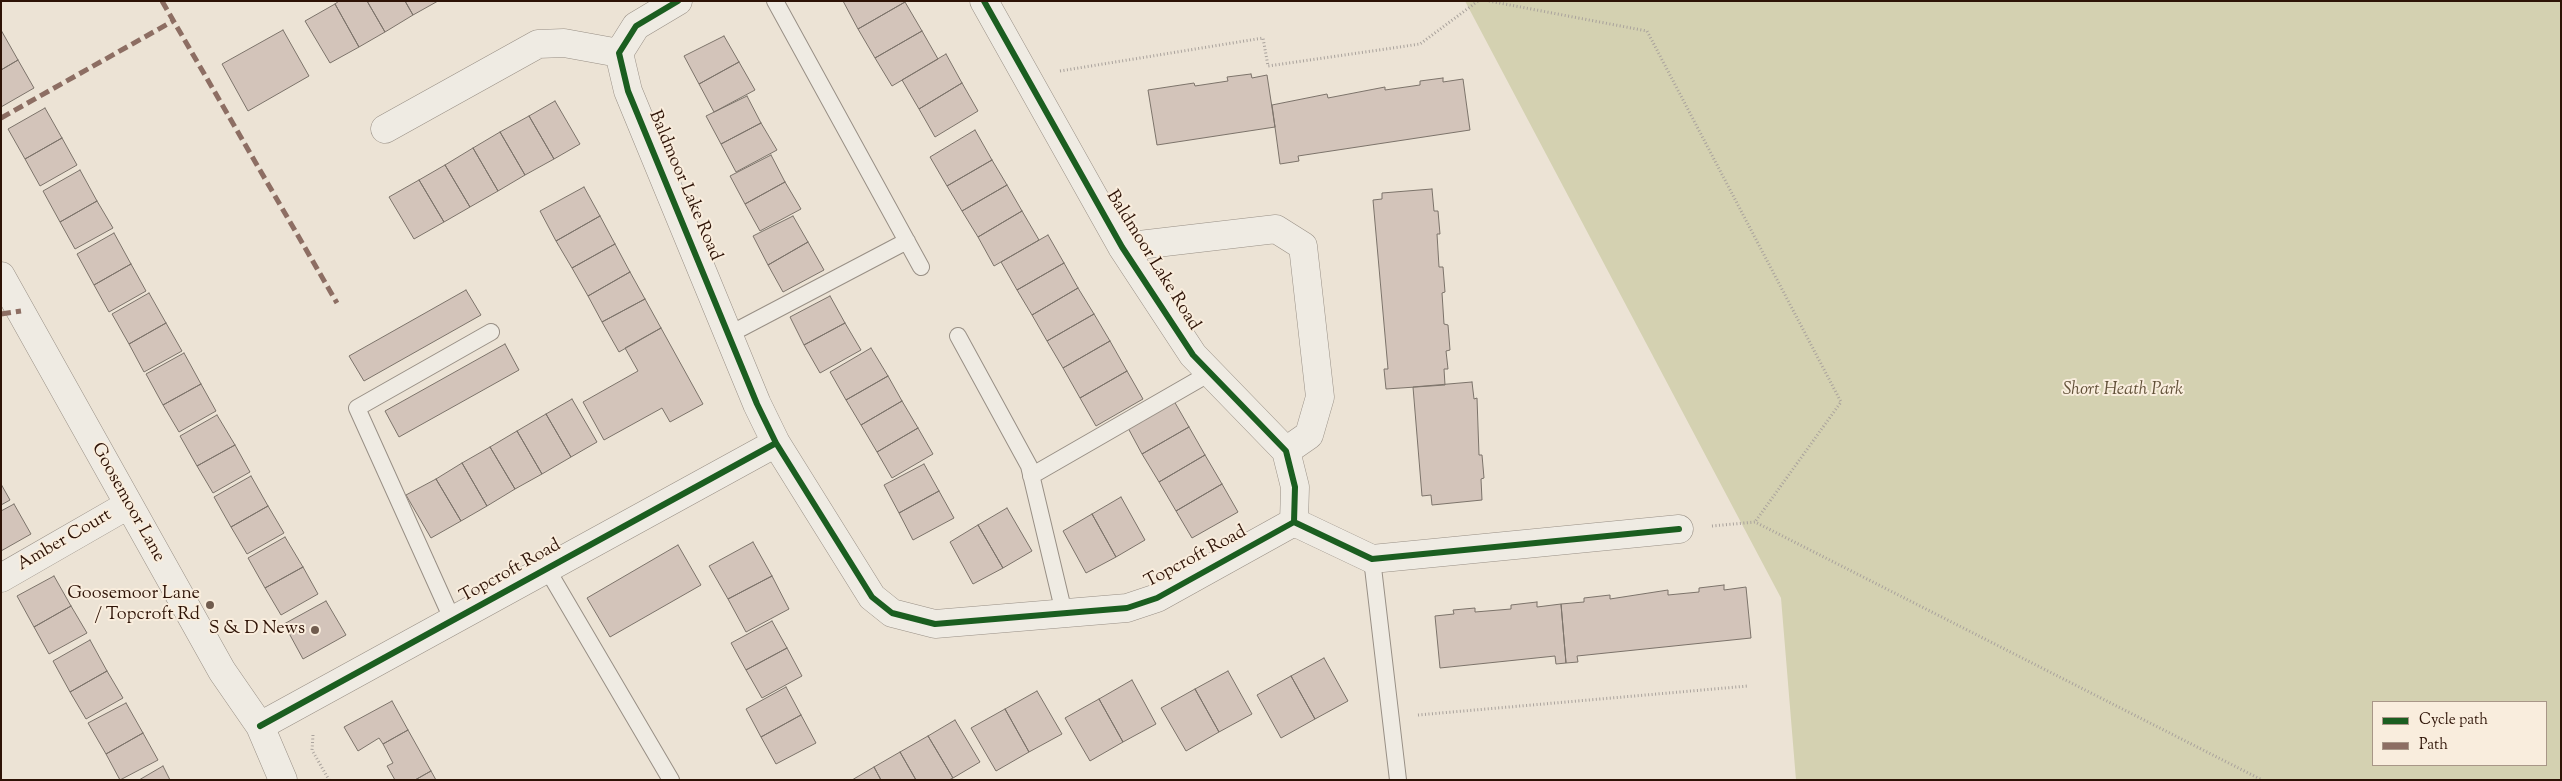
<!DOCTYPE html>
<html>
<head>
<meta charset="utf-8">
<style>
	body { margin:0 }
	#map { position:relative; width:2562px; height:781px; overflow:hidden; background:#ece3d5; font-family:"Sorts Mill Goudy",serif }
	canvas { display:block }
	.frame { position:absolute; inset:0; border:2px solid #2e1306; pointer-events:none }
	.legend { position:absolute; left:2372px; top:701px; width:175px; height:65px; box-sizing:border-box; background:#f9eddd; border:1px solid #a89687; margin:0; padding:6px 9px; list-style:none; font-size:15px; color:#2e1306 }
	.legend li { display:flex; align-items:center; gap:10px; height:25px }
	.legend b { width:25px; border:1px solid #a89687 }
</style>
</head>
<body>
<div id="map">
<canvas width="2562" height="781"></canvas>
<div class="frame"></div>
<ul class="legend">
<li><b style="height:6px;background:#1b5e20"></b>Cycle path</li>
<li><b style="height:6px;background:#8d6e63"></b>Path</li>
</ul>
</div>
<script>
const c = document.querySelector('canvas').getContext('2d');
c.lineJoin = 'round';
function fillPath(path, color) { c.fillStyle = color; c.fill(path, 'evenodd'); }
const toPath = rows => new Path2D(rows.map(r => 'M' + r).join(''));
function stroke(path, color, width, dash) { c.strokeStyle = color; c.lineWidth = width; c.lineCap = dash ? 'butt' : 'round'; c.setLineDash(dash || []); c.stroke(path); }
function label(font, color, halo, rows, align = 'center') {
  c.font = font + ' "Sorts Mill Goudy",serif'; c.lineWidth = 4; c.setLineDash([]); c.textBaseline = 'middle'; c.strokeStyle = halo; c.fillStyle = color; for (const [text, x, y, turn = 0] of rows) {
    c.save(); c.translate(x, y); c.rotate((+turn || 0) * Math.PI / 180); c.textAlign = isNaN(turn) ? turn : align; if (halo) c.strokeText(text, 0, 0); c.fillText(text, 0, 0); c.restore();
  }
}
fillPath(toPath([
	[1465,1,2561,1,2561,780,1796,780,1781,598],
	[2373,702,2546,702,2546,765,2373,765]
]), '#d4d1b1');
const building = toPath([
	[339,1,367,1,385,32,359,47,335,4,339,1],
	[367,1,405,1,413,15,385,32,367,1],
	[405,1,438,1,413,15,405,1],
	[843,1,905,1,905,2,858,29,843,1],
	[905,2,922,31,875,58,858,29,905,2],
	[335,4,359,47,330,63,305,21,335,4],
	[1,30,18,60,1,70,1,30],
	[283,30,309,76,248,111,222,64,283,30],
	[922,31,938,59,892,86,875,58,922,31],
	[724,36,739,62,699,84,684,56,724,36],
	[946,54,962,83,919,109,902,80,946,54],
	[18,60,34,88,1,107,1,70,18,60],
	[739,62,755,90,714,112,699,84,739,62],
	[1251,74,1252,78,1267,75,1275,127,1157,145,1148,90,1194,83,1195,86,1228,81,1227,77,1251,74],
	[1443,78,1443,82,1463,79,1470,130,1298,156,1299,161,1280,164,1272,105,1327,94,1328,98,1385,87,1385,90,1420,85,1420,81,1443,78],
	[962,83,978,111,935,137,919,109,962,83],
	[747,96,761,123,721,144,706,116,747,96],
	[555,101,580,144,554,159,529,116,555,101],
	[45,108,62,138,25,159,8,129,45,108],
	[529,116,554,159,525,175,500,132,529,116],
	[761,123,777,150,736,172,721,144,761,123],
	[975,130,992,160,947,186,930,157,975,130],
	[500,132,525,175,498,191,473,148,500,132],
	[62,138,77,165,40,186,25,159,62,138],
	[473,148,498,191,470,207,445,165,473,148],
	[771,155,785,182,745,204,730,176,771,155],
	[992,160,1007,185,962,211,947,186,992,160],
	[445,165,470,207,444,222,419,180,445,165],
	[80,170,97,201,60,222,43,191,80,170],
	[419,180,444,222,414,239,389,197,419,180],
	[785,182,801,209,760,231,745,204,785,182],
	[1007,185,1022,211,978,237,962,211,1007,185],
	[584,187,600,216,556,241,540,211,584,187],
	[1432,189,1434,211,1438,211,1440,234,1437,234,1439,267,1443,267,1445,292,1442,293,1444,324,1448,325,1450,350,1446,351,1448,369,1444,369,1445,385,1386,389,1384,369,1388,369,1373,200,1382,199,1382,193,1432,189],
	[97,201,113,228,75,249,60,222,97,201],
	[1022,211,1039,240,994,266,978,237,1022,211],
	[600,216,615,244,572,268,556,241,600,216],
	[793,216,808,242,768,265,753,236,793,216],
	[114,233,131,264,94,285,77,254,114,233],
	[1048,235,1064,263,1017,290,1001,262,1048,235],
	[808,242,824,270,783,292,768,265,808,242],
	[615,244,630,272,588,296,572,268,615,244],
	[1064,263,1078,288,1032,315,1017,290,1064,263],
	[131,264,146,291,109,312,94,285,131,264],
	[630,272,645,299,602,322,588,296,630,272],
	[1078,288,1094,314,1047,341,1032,315,1078,288],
	[466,290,481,315,364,381,349,356,466,290],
	[149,293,166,323,129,344,112,314,149,293],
	[830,296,845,323,804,345,790,317,830,296],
	[645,299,661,328,619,352,602,322,645,299],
	[1094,314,1110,341,1063,368,1047,341,1094,314],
	[166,323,182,351,144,372,129,344,166,323],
	[845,323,861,350,820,373,804,345,845,323],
	[661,328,703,404,670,422,662,408,604,440,583,402,638,371,625,348,661,328],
	[1110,341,1127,371,1080,398,1063,368,1110,341],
	[505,344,519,370,399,437,385,411,505,344],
	[871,348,888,376,846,400,830,372,871,348],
	[184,353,201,384,163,405,146,374,184,353],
	[1127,371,1143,399,1096,426,1080,398,1127,371],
	[888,376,902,401,861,425,846,400,888,376],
	[1472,382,1474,399,1477,398,1479,455,1482,455,1484,478,1481,479,1482,500,1432,505,1431,495,1422,496,1413,387,1472,382],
	[201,384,216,411,179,432,163,405,201,384],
	[572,399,597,442,571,457,546,414,572,399],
	[902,401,918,428,877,452,861,425,902,401],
	[1174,401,1189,427,1142,454,1128,428,1174,401],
	[546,414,571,457,542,474,517,431,546,414],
	[217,415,235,445,197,466,180,436,217,415],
	[1189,427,1205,455,1159,482,1142,454,1189,427],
	[918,428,933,454,892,478,877,452,918,428],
	[517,431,542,474,515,489,490,447,517,431],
	[235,445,250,472,213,493,197,466,235,445],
	[490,447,515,489,487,506,462,463,490,447],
	[1205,455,1222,484,1176,511,1159,482,1205,455],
	[462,463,487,506,461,521,436,479,462,463],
	[924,464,939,491,899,513,884,485,924,464],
	[251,476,268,506,231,527,214,497,251,476],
	[436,479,461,521,431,538,406,495,436,479],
	[1,484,10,500,1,505,1,484],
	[1222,484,1238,512,1192,538,1176,511,1222,484],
	[939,491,954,518,913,540,899,513,939,491],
	[1121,497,1145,540,1116,557,1092,514,1121,497],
	[14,504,31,534,1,551,1,511,14,504],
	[268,506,284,533,247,554,231,527,268,506],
	[1007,508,1032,551,1003,568,978,525,1007,508],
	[1092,514,1116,557,1086,573,1063,531,1092,514],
	[978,525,1003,568,973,584,950,542,978,525],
	[285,537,303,567,265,588,248,558,285,537],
	[753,542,772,576,728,599,709,566,753,542],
	[678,545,701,585,610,637,587,598,678,545],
	[303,567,318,594,281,615,265,588,303,567],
	[54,576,71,606,34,627,17,596,54,576],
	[772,576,789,609,746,632,728,599,772,576],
	[1724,585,1724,590,1746,587,1751,638,1577,656,1578,662,1566,663,1561,604,1584,602,1584,598,1610,595,1610,599,1668,590,1668,595,1699,592,1699,588,1724,585],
	[326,601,346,635,303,659,284,624,326,601],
	[1537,602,1537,607,1561,604,1566,663,1556,664,1555,656,1440,668,1435,616,1454,614,1453,610,1475,608,1475,612,1511,609,1511,605,1537,602],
	[71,606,87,633,49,654,34,627,71,606],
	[772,621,787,648,746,670,731,643,772,621],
	[90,640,107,671,70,692,53,661,90,640],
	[787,648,802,676,762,698,746,670,787,648],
	[1324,658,1348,701,1315,719,1291,676,1324,658],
	[107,671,123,698,86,719,70,692,107,671],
	[1228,671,1252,714,1219,732,1195,689,1228,671],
	[1291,676,1315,719,1281,738,1257,695,1291,676],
	[1132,680,1156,724,1123,742,1099,699,1132,680],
	[786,687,801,715,761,737,746,709,786,687],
	[1195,689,1219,732,1186,751,1161,708,1195,689],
	[1037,691,1062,734,1029,752,1005,709,1037,691],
	[1099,699,1123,742,1090,761,1065,718,1099,699],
	[392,701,408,730,383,744,379,738,358,751,344,727,392,701],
	[126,703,143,733,106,754,88,723,126,703],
	[1005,709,1029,752,996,771,971,728,1005,709],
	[801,715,816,743,776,764,761,737,801,715],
	[955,720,980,762,953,778,928,736,955,720],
	[408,730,431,771,415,780,395,780,387,766,393,763,383,744,408,730],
	[143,733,158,760,120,780,106,754,143,733],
	[928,736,953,778,949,780,916,780,900,752,928,736],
	[900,752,916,780,881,780,874,767,900,752],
	[163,766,170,780,139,780,163,766],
	[874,767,881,780,852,780,874,767],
	[431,771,436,780,415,780,431,771]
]);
fillPath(building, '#d3c4ba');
stroke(building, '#7c736a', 1);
const lane = toPath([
	[775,1,921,267],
	[730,334,907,241],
	[958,336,1029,466,1064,613],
	[1031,476,1210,373],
	[1372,559,1398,780],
	[547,569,671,780],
	[453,621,357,408,491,332]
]);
const street = toPath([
	[678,1,636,26,619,53,628,91,757,404,776,443,872,597,892,613,935,624,1127,608,1157,598,1294,522,1372,559,1679,529],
	[984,1,1122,247,1193,355,1286,451,1295,487,1294,522],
	[385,129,538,44,564,43,619,53],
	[1122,247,1276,229,1303,246,1320,397,1309,435,1286,451],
	[1,276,222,671,260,726,283,780],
	[1,578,128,505],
	[260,726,776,443]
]);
stroke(lane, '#988f85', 18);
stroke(street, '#988f85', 29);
stroke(toPath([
	[1489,1,1647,31,1841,402,1755,522],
	[1060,71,1263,38,1268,66,1420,44,1478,1],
	[1712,526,1755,522,2262,780],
	[1418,715,1748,686],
	[313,735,312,750,329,780]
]), '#a9a29c', 3, [1, 2.5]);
stroke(lane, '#efebe3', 16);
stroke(street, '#efebe3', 28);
stroke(toPath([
	[162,1,337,303],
	[1,118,173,21],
	[1,314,21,311]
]), '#8d6e63', 5, [10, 5]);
stroke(toPath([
	[678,1,636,26,619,53,628,91,757,404,776,443,872,597,892,613,935,624,1127,608,1157,598,1294,522,1372,559,1679,529],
	[984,1,1122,247,1193,355,1286,451,1295,487,1294,522],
	[260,726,776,443]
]), '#1b5e20', 6);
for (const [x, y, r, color] of [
	[210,605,5,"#705c4e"],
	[315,630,5,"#705c4e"]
]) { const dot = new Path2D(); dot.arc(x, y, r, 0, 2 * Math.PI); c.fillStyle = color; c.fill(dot); stroke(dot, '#f9eddd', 2); }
label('18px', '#2e1306', '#f9eddd', [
	["Baldmoor Lake Road",684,186,67],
	["Baldmoor Lake Road",1152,261,58],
	["Goosemoor Lane",127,503,61],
	["Amber Court",65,541,-30],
	["Topcroft Road",1196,558,-28],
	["Topcroft Road",511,572,-29]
]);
label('italic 18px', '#615038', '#f9eddd', [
	["Short Heath Park",2123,391]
]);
label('18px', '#2e1306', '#f9eddd', [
	["Goosemoor Lane",200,595],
	["/ Topcroft Rd",200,616],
	["S & D News",305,630]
], 'right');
</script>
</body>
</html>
